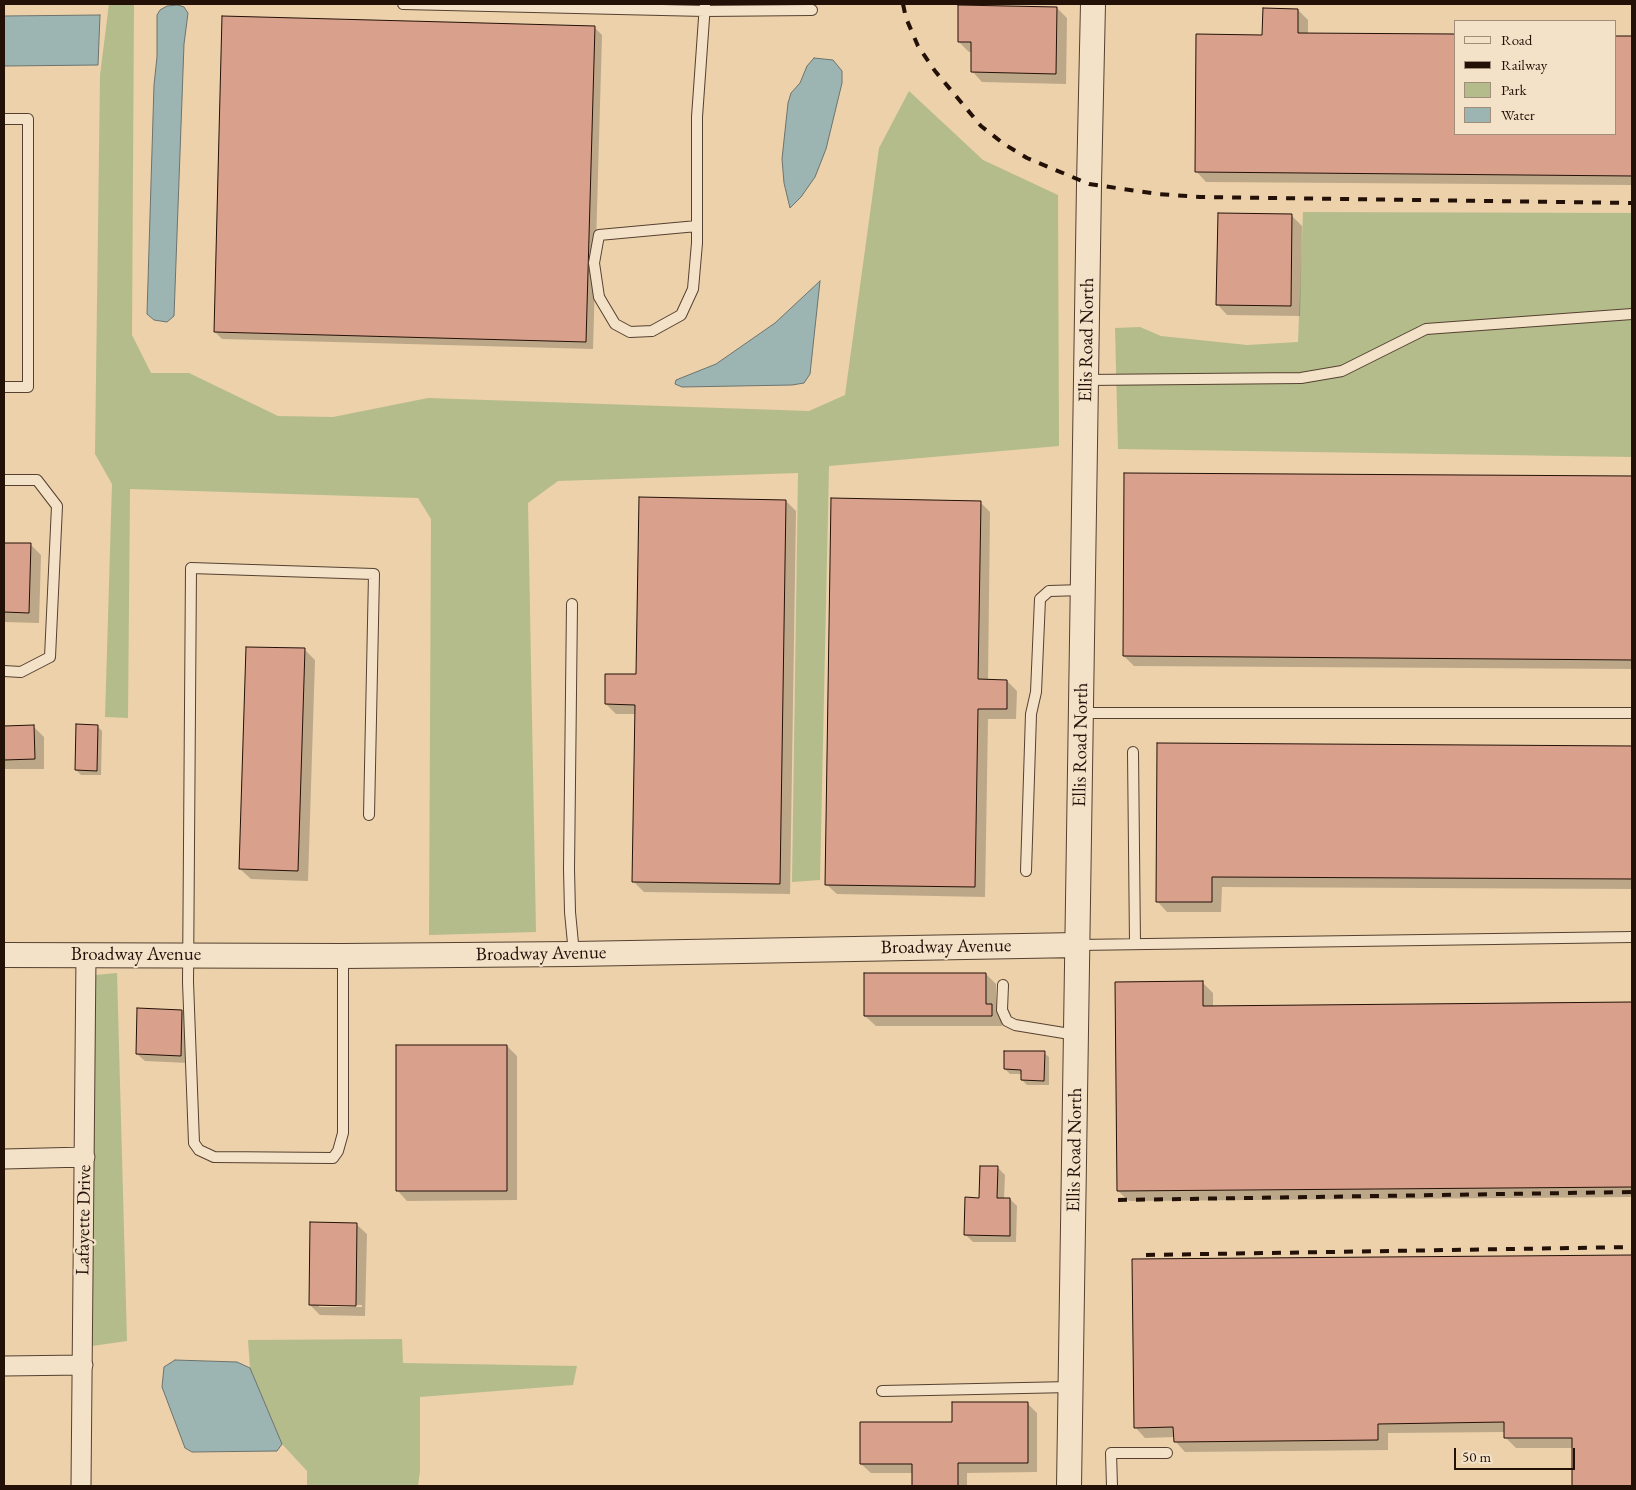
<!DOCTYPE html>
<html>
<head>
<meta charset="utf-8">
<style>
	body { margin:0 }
	#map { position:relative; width:1636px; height:1490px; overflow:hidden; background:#ecd1aa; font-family:"EB Garamond",serif }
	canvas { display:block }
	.frame { position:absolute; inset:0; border:5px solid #231108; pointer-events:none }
	.legend { position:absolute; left:1454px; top:20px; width:162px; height:115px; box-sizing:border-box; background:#f3e1c8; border:1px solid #a08e7b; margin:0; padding:6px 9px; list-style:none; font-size:15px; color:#231108 }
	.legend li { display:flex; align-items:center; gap:10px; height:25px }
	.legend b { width:25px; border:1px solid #a08e7b }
	.scale { position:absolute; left:1454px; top:1448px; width:121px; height:22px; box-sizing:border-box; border:2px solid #231108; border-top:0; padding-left:6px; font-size:15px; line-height:18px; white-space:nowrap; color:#231108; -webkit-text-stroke:4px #f3e1c8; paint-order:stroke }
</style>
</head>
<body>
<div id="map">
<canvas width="1636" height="1490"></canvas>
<div class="frame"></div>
<ul class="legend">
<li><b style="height:6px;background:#f3e1c8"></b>Road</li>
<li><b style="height:6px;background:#231108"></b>Railway</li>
<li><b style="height:14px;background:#b4bc8b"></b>Park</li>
<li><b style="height:14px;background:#9cb5b2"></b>Water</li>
</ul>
<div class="scale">50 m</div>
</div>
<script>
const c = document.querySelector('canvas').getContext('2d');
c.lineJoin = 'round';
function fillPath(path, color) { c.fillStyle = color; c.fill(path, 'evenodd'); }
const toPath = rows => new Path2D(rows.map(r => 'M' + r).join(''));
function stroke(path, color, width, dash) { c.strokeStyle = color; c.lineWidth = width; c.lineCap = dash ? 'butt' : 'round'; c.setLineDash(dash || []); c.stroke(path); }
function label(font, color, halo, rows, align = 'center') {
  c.font = font + ' "EB Garamond",serif'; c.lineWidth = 4.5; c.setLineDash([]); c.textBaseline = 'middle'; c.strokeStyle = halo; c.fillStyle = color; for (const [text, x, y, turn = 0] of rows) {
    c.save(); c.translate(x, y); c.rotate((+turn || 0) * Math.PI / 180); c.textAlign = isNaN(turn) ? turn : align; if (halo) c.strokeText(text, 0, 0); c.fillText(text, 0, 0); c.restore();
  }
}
fillPath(toPath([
	[109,4,134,4,132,335,151,373,189,373,278,416,333,417,428,398,809,411,845,395,879,148,909,91,983,160,1058,195,1059,446,829,466,820,880,792,882,798,473,558,481,528,503,536,932,429,935,431,519,418,498,130,489,128,718,105,717,112,484,95,454,100,75],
	[1303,212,1632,213,1632,457,1118,449,1115,328,1140,327,1161,336,1247,345,1298,342],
	[117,973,127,1341,92,1346,90,984,95,975],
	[402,1339,403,1363,577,1366,573,1385,420,1397,420,1471,418,1486,307,1486,307,1471,282,1444,250,1368,248,1340]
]), '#b4bc8b');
const water = toPath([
	[178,5,184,7,188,13,184,44,174,316,167,322,154,320,147,314,154,85,157,57,157,15,160,10,167,6,178,5],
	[100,15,98,65,4,66,4,16,100,15],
	[814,58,833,60,842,71,842,83,826,149,815,177,801,197,790,208,784,183,782,159,788,103,791,93,800,83,807,66,814,58],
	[820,281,810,374,804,383,792,385,682,387,675,384,676,380,716,364,775,323,820,281],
	[175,1360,237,1362,250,1368,282,1444,277,1451,192,1452,185,1448,162,1387,164,1367,175,1360]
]);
fillPath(water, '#9cb5b2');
stroke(water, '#6c736e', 1);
fillPath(toPath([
	[1057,8,1067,18,1066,84,982,82,972,71,972,52,969,52,959,42],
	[1298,10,1308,20,1308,34,1455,134,1615,134,1615,37,1632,37,1632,185,1206,182,1196,171,1264,36],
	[594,27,602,35,593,349,222,339,215,332],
	[1292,216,1302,226,1300,316,1227,315,1217,304],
	[1125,474,1632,478,1632,669,1134,666,1124,656],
	[786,501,796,511,790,894,644,892,633,881,636,714,616,714,606,704,637,676],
	[980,502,990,512,988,680,1007,681,1017,691,1016,719,988,719,985,897,837,894,826,884],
	[4,544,31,545,41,555,39,623,4,622],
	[305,650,315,660,308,881,251,879,240,869],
	[97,726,102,731,101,775,81,775,76,770],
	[4,727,34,727,44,737,44,769,4,769],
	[1158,744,1632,748,1632,889,1222,887,1221,912,1167,912,1157,901],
	[986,974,996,984,996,1009,1002,1015,1002,1026,876,1026,865,1016],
	[1203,983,1213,993,1213,1007,1632,1003,1632,1197,1129,1201,1118,1191],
	[182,1011,189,1019,188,1063,145,1061,137,1054],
	[507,1046,517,1056,517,1200,407,1201,397,1190],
	[1044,1053,1049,1057,1049,1085,1027,1085,1022,1080,1022,1074,1010,1074,1005,1069],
	[997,1167,1005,1175,1004,1199,1010,1199,1017,1206,1016,1242,973,1242,966,1235,981,1199],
	[356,1224,367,1234,365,1316,320,1315,310,1305],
	[319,1304,362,1305,362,1307,319,1307],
	[1632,1256,1632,1486,1574,1486,1573,1448,1516,1448,1506,1438,1506,1432,1388,1433,1388,1450,1185,1452,1175,1441,1175,1437,1145,1438,1135,1427,1134,1260],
	[1027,1403,1037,1413,1037,1472,967,1473,967,1486,913,1486,913,1473,871,1473,861,1464,953,1423]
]), '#0003');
const building = toPath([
	[958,5,1057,7,1056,74,971,72,971,42,958,42,958,5],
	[1263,8,1298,9,1298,33,1455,34,1455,134,1615,134,1615,36,1632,36,1632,176,1195,172,1196,34,1262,35,1263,8],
	[222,16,595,26,586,342,214,332,222,16],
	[1218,213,1292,214,1291,306,1216,305,1218,213],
	[1124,473,1632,476,1632,660,1123,656,1124,473],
	[639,497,786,500,780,884,632,882,635,705,605,704,605,674,636,674,639,497],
	[831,498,981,501,978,679,1007,680,1007,709,978,709,975,887,825,885,831,498],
	[4,543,31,543,29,613,4,612,4,543],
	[246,647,305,648,298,871,239,869,246,647],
	[76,724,98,725,97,771,75,770,76,724],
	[34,725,35,759,4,760,4,726,34,725],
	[1157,743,1632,746,1632,879,1212,877,1212,902,1156,902,1157,743],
	[864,973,986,973,986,1004,992,1004,992,1016,864,1016,864,973],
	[1203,981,1203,1006,1632,1002,1632,1187,1117,1191,1115,982,1203,981],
	[137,1008,182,1010,181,1056,136,1054,137,1008],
	[396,1045,507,1045,507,1191,396,1191,396,1045],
	[1004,1051,1045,1051,1044,1081,1021,1080,1021,1070,1004,1069,1004,1051],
	[980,1166,998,1166,997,1198,1010,1198,1010,1236,964,1235,965,1197,979,1198,980,1166],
	[310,1222,357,1223,356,1306,309,1305,310,1222],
	[1632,1255,1632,1486,1572,1486,1572,1438,1504,1438,1504,1422,1378,1424,1378,1440,1174,1442,1173,1427,1134,1428,1132,1259,1632,1255],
	[952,1402,1028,1402,1028,1463,958,1463,958,1486,912,1486,912,1464,860,1464,860,1422,952,1422,952,1402]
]);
fillPath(building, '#d9a08b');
stroke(building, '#231108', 1);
const service = toPath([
	[403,4,705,11,812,10],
	[4,119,28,119,28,387,4,387],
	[697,226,599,235,594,263,599,297,615,324,630,332,652,331,681,315,693,289,697,243,697,117,705,4],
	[1086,380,1301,378,1342,371,1426,329,1632,314],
	[4,480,37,480,57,506,50,657,21,672,4,671],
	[572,604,569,869,570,912,574,954],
	[1081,713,1632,713],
	[1133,752,1135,944],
	[1026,871,1031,714,1036,692,1040,599,1049,591,1083,590],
	[1078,945,1632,937],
	[343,956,343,1133,338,1151,333,1158,214,1157,199,1150,194,1143,188,982,191,568,374,574,369,815],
	[1003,985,1002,1010,1007,1021,1015,1025,1076,1035],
	[882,1391,1071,1387],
	[1112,1486,1111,1453,1167,1453]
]);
const minor = toPath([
	[4,1159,85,1157],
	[4,1366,83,1365],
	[81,1486,86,955]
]);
const tertiary = toPath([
	[4,955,343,956,574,954,1078,945],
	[1069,1486,1089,184,1093,4]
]);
stroke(service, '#554130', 12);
stroke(minor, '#554130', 21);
stroke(tertiary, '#554130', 26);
stroke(service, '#f3e1c8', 10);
stroke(minor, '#f3e1c8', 19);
stroke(tertiary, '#f3e1c8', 24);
stroke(toPath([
	[903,4,906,18,918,46,935,71,981,126,1004,144,1027,158,1089,184,1158,194,1200,197,1632,203],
	[1118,1200,1632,1192],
	[1146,1255,1632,1247]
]), '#231108', 4, [9, 9]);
label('19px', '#231108', '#f3e1c8', [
	["Ellis Road North",1087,340,-89],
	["Ellis Road North",1081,745,-89],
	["Broadway Avenue",946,947,-1],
	["Broadway Avenue",541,954,-1],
	["Broadway Avenue",136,955],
	["Ellis Road North",1075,1150,-89],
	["Lafayette Drive",84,1220,-89]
]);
</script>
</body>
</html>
